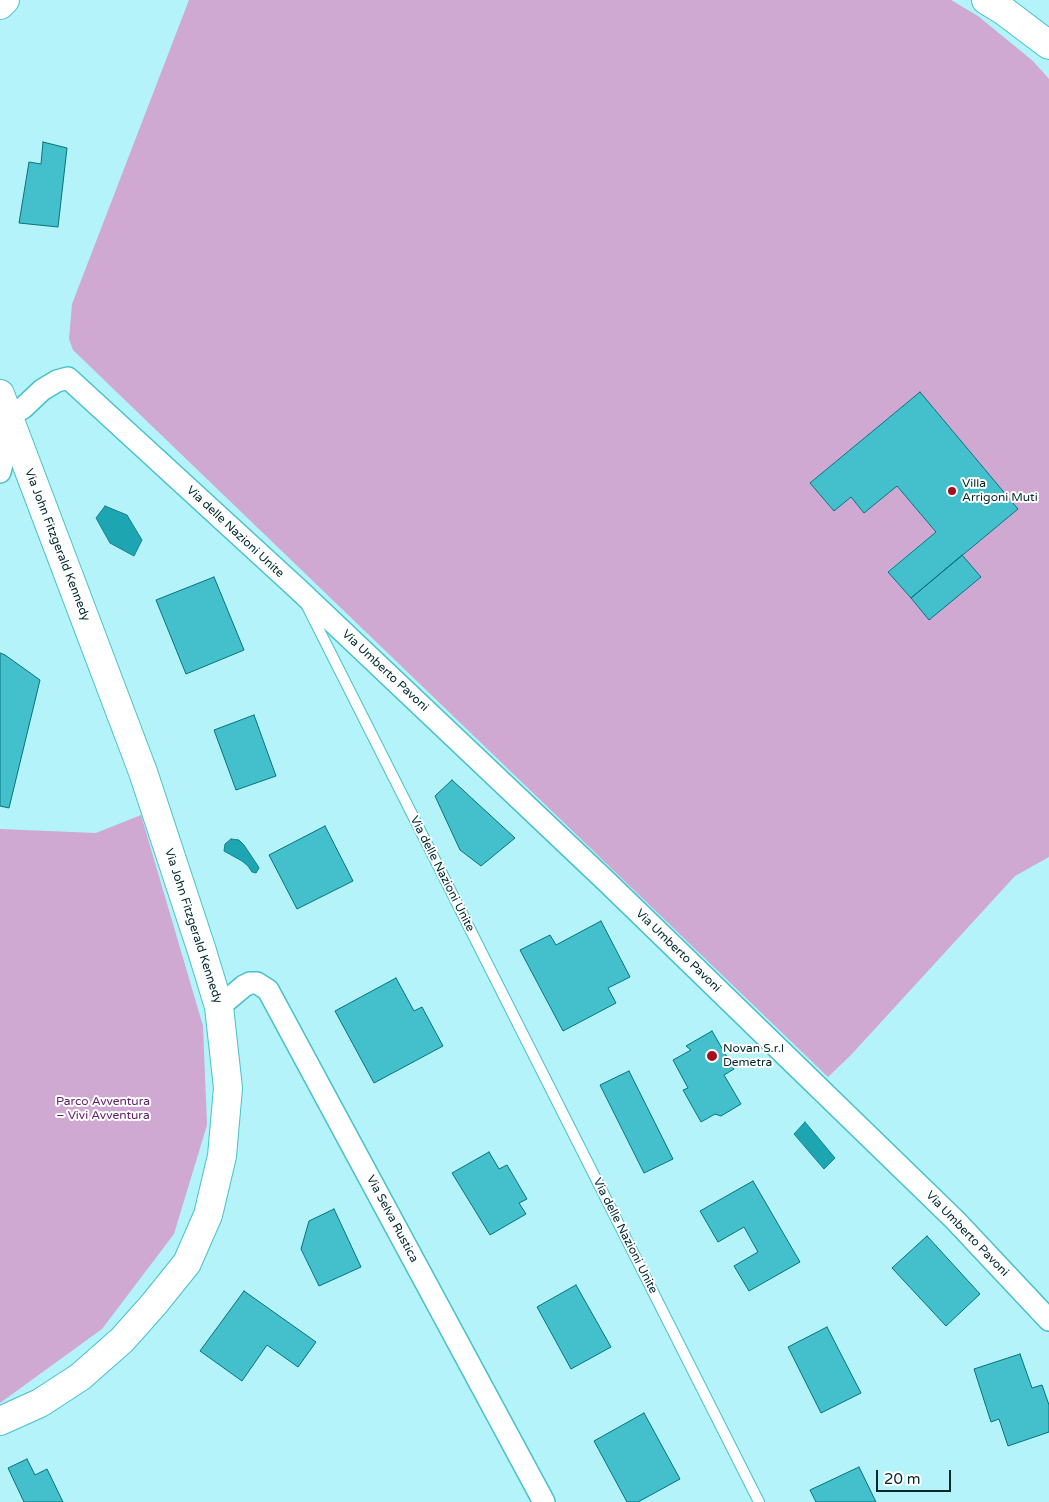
<!DOCTYPE html>
<html>
<head>
<meta charset="utf-8">
<style>
	body { margin:0 }
	#map { position:relative; width:1049px; height:1502px; overflow:hidden; background:#b4f3fa; font-family:"Varela Round",sans-serif }
	canvas { display:block }
	.scale { position:absolute; left:876px; top:1470px; width:75px; height:22px; box-sizing:border-box; border:2px solid #01282c; border-top:0; padding-left:6px; font-size:15px; line-height:18px; white-space:nowrap; color:#01282c; -webkit-text-stroke:4px #fff; paint-order:stroke }
</style>
</head>
<body>
<div id="map">
<canvas width="1049" height="1502"></canvas>
<div class="scale">20 m</div>
</div>
<script>
const c = document.querySelector('canvas').getContext('2d');
c.lineJoin = 'round';
function fillPath(path, color) { c.fillStyle = color; c.fill(path, 'evenodd'); }
const toPath = rows => new Path2D(rows.map(r => 'M' + r).join(''));
function stroke(path, color, width, dash) { c.strokeStyle = color; c.lineWidth = width; c.lineCap = dash ? 'butt' : 'round'; c.setLineDash(dash || []); c.stroke(path); }
function label(font, color, halo, rows, align = 'center') {
  c.font = font + ' "Varela Round",sans-serif'; c.lineWidth = 4; c.setLineDash([]); c.textBaseline = 'middle'; c.strokeStyle = halo; c.fillStyle = color; for (const [text, x, y, turn = 0] of rows) {
    c.save(); c.translate(x, y); c.rotate((+turn || 0) * Math.PI / 180); c.textAlign = isNaN(turn) ? turn : align; if (halo) c.strokeText(text, 0, 0); c.fillText(text, 0, 0); c.restore();
  }
}
fillPath(toPath([
	[189,0,951,0,978,16,1033,61,1049,79,1049,857,1015,876,850,1056,828,1077,73,350,69,339,72,304],
	[920,392,1018,509,911,598,888,571,936,532,897,486,864,513,851,497,834,511,810,483],
	[141,815,203,1026,207,1125,174,1234,102,1329,0,1403,0,829,96,833]
]), '#cfa9d1');
const water = toPath([
	[105,506,127,515,142,540,134,556,110,543,96,518,105,506],
	[231,839,239,840,244,845,258,866,259,868,256,873,252,872,248,866,242,861,224,851,225,844,231,839],
	[805,1122,835,1158,824,1169,794,1134,805,1122]
]);
fillPath(water, '#1da6b2');
stroke(water, '#15808a', 1);
const building = toPath([
	[43,142,67,148,58,227,19,223,29,162,41,164,43,142],
	[920,392,1018,509,911,598,888,572,936,532,897,486,864,513,851,497,834,511,810,483,920,392],
	[962,555,981,577,929,620,911,598,962,555],
	[214,577,244,650,186,674,156,600,214,577],
	[0,653,5,655,40,680,9,808,0,806,0,653],
	[254,715,276,776,236,790,214,730,254,715],
	[452,780,515,838,481,866,460,850,435,796,452,780],
	[325,826,353,881,297,909,269,855,325,826],
	[601,921,630,977,608,988,616,1003,563,1031,520,950,550,935,556,945,601,921],
	[396,978,414,1011,422,1007,443,1046,374,1083,335,1011,396,978],
	[712,1031,734,1069,724,1075,741,1104,721,1116,715,1114,701,1122,683,1090,688,1088,673,1060,691,1050,686,1046,712,1031],
	[629,1071,673,1159,644,1173,600,1085,629,1071],
	[489,1152,499,1169,507,1165,527,1199,519,1203,526,1214,490,1235,452,1173,489,1152],
	[753,1181,800,1262,749,1291,734,1266,758,1252,744,1227,718,1242,700,1211,753,1181],
	[334,1209,361,1267,319,1286,301,1249,309,1221,334,1209],
	[927,1236,980,1294,946,1326,892,1268,927,1236],
	[576,1285,611,1347,571,1369,537,1307,576,1285],
	[244,1291,316,1342,298,1367,267,1345,242,1381,200,1351,244,1291],
	[827,1327,861,1393,821,1413,788,1347,827,1327],
	[1020,1354,1032,1388,1042,1385,1049,1405,1049,1432,1008,1446,999,1419,991,1422,974,1369,1020,1354],
	[644,1413,680,1479,638,1502,627,1502,594,1441,644,1413],
	[27,1459,35,1475,47,1469,63,1502,24,1502,8,1468,27,1459],
	[859,1467,876,1502,816,1502,810,1490,859,1467]
]);
fillPath(building, '#44c0cc');
stroke(building, '#05727b', 1);
const lane = toPath([
	[307,606,759,1502]
]);
const street = toPath([
	[9,415,23,408,42,390,57,381,68,378,299,590,607,882,955,1220,1049,1320],
	[0,472,12,423],
	[219,1007,244,986,250,983,257,983,268,990,544,1502]
]);
const secondary = toPath([
	[986,0,1004,11,1049,45],
	[0,5,5,0],
	[0,394,143,772,202,951,219,1007,228,1088,222,1156,208,1215,187,1263,154,1304,122,1340,80,1377,40,1403,0,1421]
]);
stroke(lane, '#48c0cc', 12);
stroke(street, '#48c0cc', 24);
stroke(secondary, '#48c0cc', 30);
stroke(lane, '#fff', 10);
stroke(street, '#fff', 21);
stroke(secondary, '#fff', 28);
for (const [x, y, r, color] of [
	[952,491,5,"#a70f1f"],
	[712,1056,6,"#a70f1f"]
]) { const dot = new Path2D(); dot.arc(x, y, r, 0, 2 * Math.PI); c.fillStyle = color; c.fill(dot); stroke(dot, '#fff', 2); }
label('12px', '#01282c', '#fff', [
	["Villa",962,484],
	["Arrigoni Muti",962,498],
	["Novan S.r.l",723,1049],
	["Demetra",723,1063]
], 'left');
label('12px', '#01282c', '#fff', [
	["Via delle Nazioni Unite",235,532,43],
	["Via John Fitzgerald Kennedy",57,545,69],
	["Via Umberto Pavoni",385,671,43],
	["Via delle Nazioni Unite",442,874,63],
	["Via John Fitzgerald Kennedy",193,926,72],
	["Via Umberto Pavoni",678,951,44],
	["Via Selva Rustica",392,1219,62],
	["Via Umberto Pavoni",967,1234,46],
	["Via delle Nazioni Unite",625,1236,63]
]);
label('12px', '#66216c', '#fff', [
	["Parco Avventura",103,1102],
	["– Vivi Avventura",103,1116]
]);
</script>
</body>
</html>
